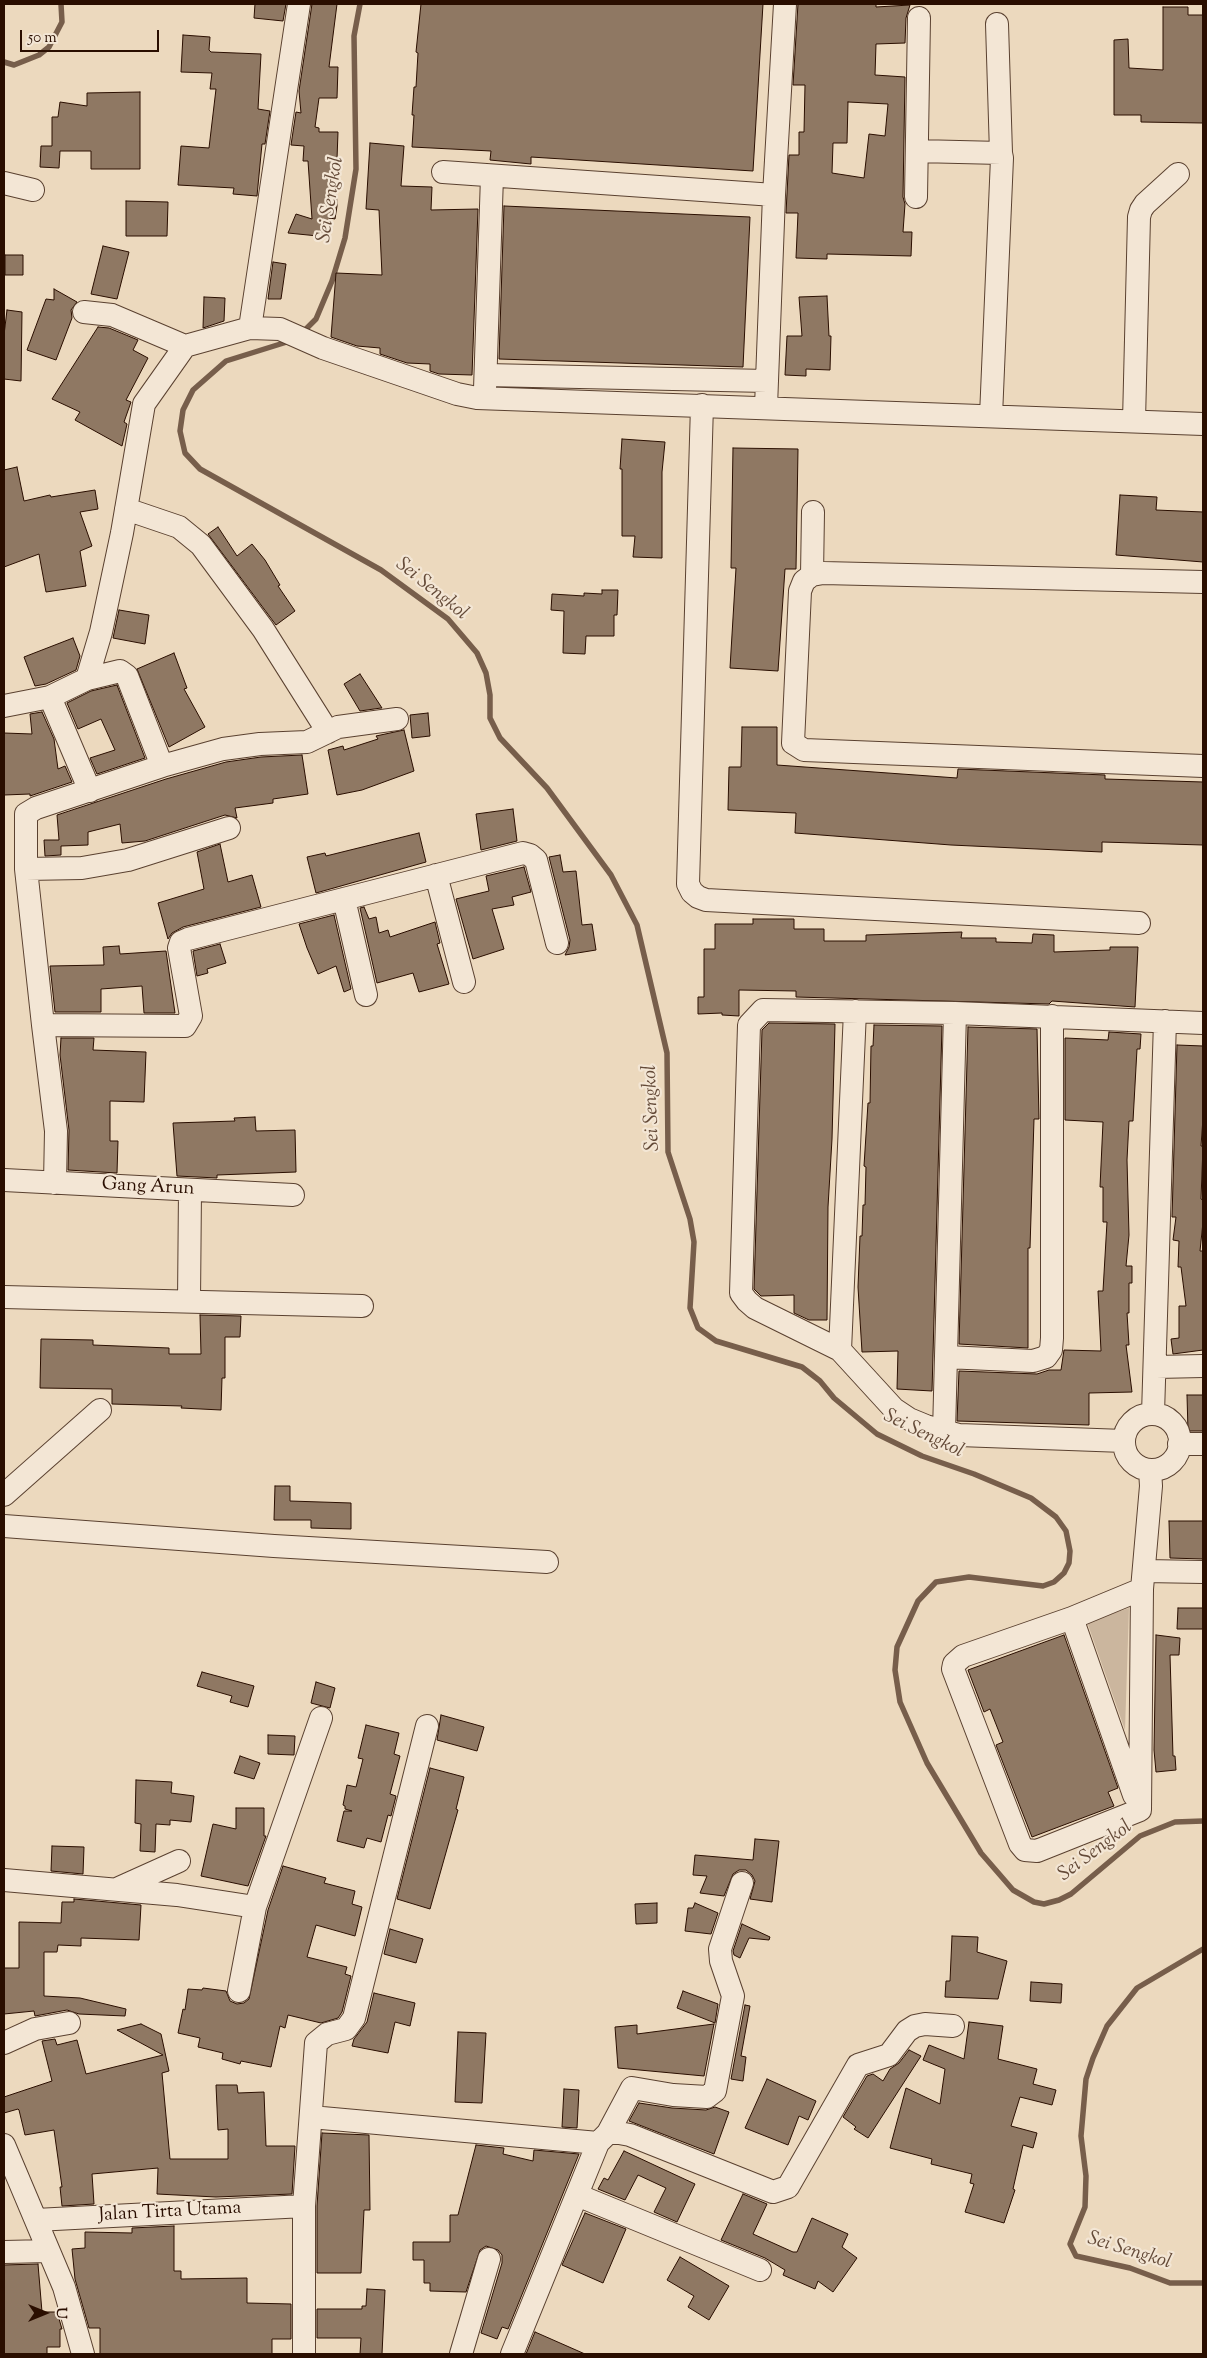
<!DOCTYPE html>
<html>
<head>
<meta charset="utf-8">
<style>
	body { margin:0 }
	#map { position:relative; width:1207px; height:2358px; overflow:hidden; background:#ecd9be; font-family:"Sorts Mill Goudy",serif }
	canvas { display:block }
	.frame { position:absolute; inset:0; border:5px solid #2a0e00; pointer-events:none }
	.north { position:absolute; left:20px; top:2288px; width:50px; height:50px; -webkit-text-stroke:4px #f3e6d5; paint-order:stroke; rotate:90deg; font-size:14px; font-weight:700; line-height:20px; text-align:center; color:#2a0e00 }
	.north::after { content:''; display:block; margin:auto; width:18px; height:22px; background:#2a0e00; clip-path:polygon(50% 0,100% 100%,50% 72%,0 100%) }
	.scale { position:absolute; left:20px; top:30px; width:139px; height:22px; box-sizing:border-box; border:2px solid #2a0e00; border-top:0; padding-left:6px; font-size:15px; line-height:18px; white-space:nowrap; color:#2a0e00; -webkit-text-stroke:4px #f3e6d5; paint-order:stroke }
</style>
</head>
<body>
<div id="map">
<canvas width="1207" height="2358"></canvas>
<div class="frame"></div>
<div class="north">U</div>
<div class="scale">50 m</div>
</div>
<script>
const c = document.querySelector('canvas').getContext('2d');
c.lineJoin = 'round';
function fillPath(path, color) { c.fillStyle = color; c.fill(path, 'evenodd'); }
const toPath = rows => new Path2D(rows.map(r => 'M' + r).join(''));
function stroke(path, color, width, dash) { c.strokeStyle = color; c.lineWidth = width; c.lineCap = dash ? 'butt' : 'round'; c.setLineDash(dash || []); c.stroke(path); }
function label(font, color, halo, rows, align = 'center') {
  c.font = font + ' "Sorts Mill Goudy",serif'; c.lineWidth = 4.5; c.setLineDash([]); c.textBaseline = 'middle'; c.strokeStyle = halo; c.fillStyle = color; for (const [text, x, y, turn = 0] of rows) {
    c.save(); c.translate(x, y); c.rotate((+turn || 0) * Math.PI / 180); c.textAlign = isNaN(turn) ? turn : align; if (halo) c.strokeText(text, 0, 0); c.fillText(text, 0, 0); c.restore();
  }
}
fillPath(toPath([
	[1129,1608,1125,1730,1087,1622]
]), '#cbb69e');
stroke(toPath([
	[4,62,14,65,39,55,49,47,62,22,61,4],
	[301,334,316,319,332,281,345,238,356,169,354,36,360,4],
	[290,341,226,361,193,390,183,410,180,431,185,453,200,469,381,570,448,619,477,653,486,673,490,695,490,718,500,738,547,788,611,875,637,925,667,1053,668,1152,690,1219,694,1242,690,1308,698,1328,716,1341,802,1367,820,1381,834,1398,877,1434,922,1456,974,1474,1031,1498,1056,1517,1066,1531,1070,1551,1069,1563,1064,1573,1054,1582,1043,1586,969,1577,936,1582,918,1601,897,1647,895,1670,900,1702,927,1763,981,1853,1013,1890,1034,1902,1044,1904,1059,1900,1071,1894,1140,1836,1175,1822,1203,1821],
	[1203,1949,1137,1988,1107,2026,1093,2058,1086,2079,1081,2136,1086,2176,1085,2207,1070,2244,1076,2256,1130,2268,1170,2283,1203,2283]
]), '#775e4b', 5.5);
const building = toPath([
	[255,4,286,4,283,21,254,18,255,4],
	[312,4,337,4,329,67,338,67,337,98,319,98,315,127,319,128,319,132,338,132,336,186,337,206,335,219,330,218,328,237,288,233,296,214,312,219,308,161,303,161,304,146,291,145,296,112,301,113,299,91,312,4],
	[421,4,763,4,753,171,531,157,531,164,490,160,491,151,412,147,414,115,412,115,414,87,416,87,418,53,416,52,421,4],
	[798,4,876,4,876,7,910,5,906,18,905,43,876,44,875,75,905,77,903,197,905,204,903,232,912,232,911,256,827,254,827,259,796,258,798,213,786,213,789,155,799,155,799,132,804,132,805,85,793,85,798,4],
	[848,102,888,104,885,136,869,134,864,178,832,173,833,143,847,143,848,102],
	[1163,7,1188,7,1188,15,1203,15,1203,123,1141,122,1141,115,1114,115,1114,40,1128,39,1129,68,1163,70,1163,7],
	[183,35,210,37,209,50,211,52,261,54,258,109,270,111,265,144,262,144,257,196,233,194,234,188,178,185,181,146,209,148,216,89,210,89,212,73,181,72,183,35],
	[140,92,140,169,91,169,91,151,60,151,59,168,40,167,41,146,52,146,52,117,58,117,60,102,87,106,87,93,140,92],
	[370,143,404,146,401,186,432,187,431,210,478,209,472,375,439,374,430,371,430,364,407,363,380,354,380,348,357,346,331,337,336,273,382,275,379,210,366,209,370,143],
	[126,201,168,202,167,236,126,236,126,201],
	[504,206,750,217,743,367,499,359,504,206],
	[103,246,129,252,117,299,91,294,103,246],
	[5,255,23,255,23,275,5,275,5,255],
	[273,262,286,264,281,299,268,299,273,262],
	[54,289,77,302,71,310,72,318,56,360,27,350,46,299,54,300,54,289],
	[827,296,829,336,831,336,830,370,806,369,806,376,785,375,787,336,802,336,799,297,827,296],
	[204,297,225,298,224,321,203,328,204,297],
	[7,310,22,312,21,381,4,379,4,335,7,310],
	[98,327,109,328,138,340,133,350,148,358,126,400,131,402,124,422,127,424,122,446,75,420,80,412,52,399,98,327],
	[622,439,665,442,662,472,662,558,633,557,635,536,622,536,622,469,620,469,622,439],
	[733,448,798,449,796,569,785,569,778,671,730,668,736,568,731,568,733,448],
	[17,467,24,501,50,495,51,497,95,490,98,509,80,512,92,546,80,551,86,586,46,592,39,554,4,567,4,470,17,467],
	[1120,495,1157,497,1156,510,1203,512,1203,562,1116,555,1120,495],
	[218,527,237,556,252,544,265,560,280,585,278,586,295,611,276,625,208,534,218,527],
	[602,590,618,590,617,615,614,615,614,636,586,636,585,654,563,653,564,611,551,610,552,594,584,596,584,593,602,594,602,590],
	[119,610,149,615,145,644,113,638,119,610],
	[73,638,80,656,76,670,46,684,35,686,24,657,73,638],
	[174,653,187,688,184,689,205,727,169,747,137,669,174,653],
	[360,674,382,708,381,708,360,711,344,684,360,674],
	[117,685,145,758,97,774,90,758,115,750,101,719,78,729,67,703,91,691,117,685],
	[42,712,54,739,58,769,65,766,72,782,30,796,30,794,4,795,4,733,32,734,30,714,42,712],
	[428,713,430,736,412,738,410,715,428,713],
	[742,727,777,727,777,765,957,778,958,769,1105,775,1105,779,1203,782,1203,845,1102,842,1102,852,951,845,795,833,796,813,728,810,729,767,741,767,742,727],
	[404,730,414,771,362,790,337,795,328,750,343,746,344,750,378,739,376,736,404,730],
	[302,755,308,794,273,799,273,803,235,808,237,818,225,815,145,841,122,843,120,824,88,832,88,845,61,846,61,855,45,856,44,840,59,840,57,815,166,779,226,762,261,757,302,755],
	[513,809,517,841,481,850,476,814,513,809],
	[419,833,426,862,316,893,307,857,325,853,326,856,419,833],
	[220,844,228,882,252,875,261,907,183,927,172,933,168,939,158,903,204,889,197,852,220,844],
	[560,855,563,872,576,871,582,925,592,924,596,950,565,955,569,947,570,940,549,857,560,855],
	[524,867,531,892,512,897,514,905,492,909,504,949,473,959,456,899,489,891,486,876,524,867],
	[364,907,369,919,376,917,379,933,388,930,390,937,435,922,440,943,437,944,449,984,419,992,413,973,377,983,360,908,364,907],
	[334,915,351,989,344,992,336,966,318,974,307,948,299,924,334,915],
	[753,919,794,919,794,929,824,929,824,941,866,941,866,935,962,932,961,938,996,938,996,942,1032,943,1033,934,1054,935,1054,952,1110,950,1110,947,1138,947,1135,1007,1052,1001,1049,1004,796,997,796,991,739,990,739,1016,722,1015,722,1013,698,1014,698,997,704,997,704,949,715,949,715,924,753,924,753,919],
	[220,944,226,963,207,969,208,973,197,976,193,951,220,944],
	[119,946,120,954,166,951,175,1013,144,1013,142,986,101,989,101,1012,55,1012,50,966,104,965,103,947,119,946],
	[769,1023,835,1024,832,1139,828,1207,827,1320,809,1320,794,1313,794,1295,761,1296,754,1289,762,1030,769,1023],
	[874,1025,942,1026,932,1391,897,1389,898,1351,862,1352,858,1287,860,1236,862,1236,863,1205,865,1205,866,1167,864,1166,868,1103,870,1103,871,1046,873,1046,874,1025],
	[968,1027,1037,1029,1039,1119,1034,1119,1030,1248,1028,1248,1028,1348,959,1344,968,1027],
	[1109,1032,1141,1034,1140,1049,1137,1049,1133,1121,1129,1121,1127,1160,1129,1235,1126,1266,1132,1266,1132,1283,1129,1283,1129,1313,1127,1313,1129,1345,1126,1345,1132,1392,1089,1393,1089,1425,957,1421,959,1371,1037,1374,1049,1370,1061,1370,1064,1350,1101,1351,1098,1291,1103,1291,1107,1222,1103,1222,1103,1187,1100,1187,1103,1122,1065,1120,1065,1038,1108,1040,1109,1032],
	[61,1038,94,1038,93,1050,146,1052,144,1102,110,1101,110,1141,118,1141,117,1173,68,1170,69,1130,60,1055,61,1038],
	[1177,1045,1203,1046,1203,1118,1201,1146,1203,1146,1201,1199,1203,1200,1203,1222,1200,1251,1203,1251,1203,1350,1173,1354,1171,1339,1179,1338,1179,1306,1186,1306,1181,1267,1178,1267,1179,1241,1173,1240,1176,1217,1172,1217,1177,1045],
	[255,1117,256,1131,295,1130,296,1172,217,1175,217,1178,177,1176,173,1123,235,1121,234,1118,255,1117],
	[200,1315,241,1316,240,1337,225,1337,225,1378,222,1378,221,1410,181,1408,182,1406,112,1404,112,1389,40,1388,41,1339,93,1340,93,1345,169,1348,169,1354,201,1354,200,1315],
	[1187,1395,1203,1395,1203,1431,1188,1431,1187,1395],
	[275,1486,290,1486,290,1501,351,1503,351,1529,311,1528,311,1520,274,1520,275,1486],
	[1169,1521,1203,1521,1203,1559,1170,1558,1169,1521],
	[1178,1608,1203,1608,1203,1629,1177,1629,1178,1608],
	[1064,1635,1118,1788,1108,1792,1114,1806,1032,1837,996,1745,1003,1742,990,1709,984,1712,968,1670,1064,1635],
	[1156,1635,1180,1638,1179,1655,1170,1655,1173,1756,1175,1756,1176,1770,1156,1772,1154,1750,1156,1635],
	[202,1672,254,1686,248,1707,230,1702,232,1696,197,1686,202,1672],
	[316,1682,335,1688,330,1708,311,1703,316,1682],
	[441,1715,484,1727,477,1751,437,1740,441,1715],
	[366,1725,399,1733,394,1754,400,1756,390,1794,396,1796,391,1816,388,1815,381,1842,367,1838,364,1848,337,1841,344,1811,352,1811,345,1809,345,1806,343,1805,347,1785,356,1787,363,1759,358,1758,366,1725],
	[268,1735,295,1736,294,1755,268,1754,268,1735],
	[240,1756,260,1763,254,1779,234,1773,240,1756],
	[430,1768,464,1777,456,1809,458,1810,430,1909,397,1899,430,1768],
	[136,1780,172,1782,171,1793,194,1796,191,1822,170,1820,170,1825,156,1824,155,1852,140,1851,141,1824,135,1823,136,1780],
	[236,1808,264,1808,264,1836,266,1836,248,1886,201,1876,213,1824,236,1829,236,1808],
	[755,1839,779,1841,772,1902,750,1899,755,1881,752,1875,746,1870,739,1870,733,1874,724,1896,700,1893,707,1876,693,1875,695,1855,753,1860,755,1839],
	[52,1846,84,1847,83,1874,51,1871,52,1846],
	[283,1866,326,1878,324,1883,355,1891,352,1904,362,1907,355,1936,316,1925,307,1957,347,1967,345,1974,351,1976,342,2012,338,2018,321,2023,288,2015,285,2028,280,2026,271,2067,241,2061,240,2064,222,2059,223,2053,198,2047,200,2038,178,2033,183,2009,185,2010,188,1989,202,1990,203,1988,226,1991,230,2001,237,2004,244,2003,249,1999,268,1910,283,1866],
	[74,1899,141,1905,139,1940,81,1938,81,1946,58,1945,57,1952,44,1952,44,1996,80,1998,126,2009,125,2016,79,2014,67,2010,35,2016,34,2011,4,2014,4,1968,19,1968,19,1922,61,1923,62,1902,74,1902,74,1899],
	[657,1903,657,1923,636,1924,635,1904,657,1903],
	[695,1903,718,1913,711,1934,685,1931,688,1908,693,1908,695,1903],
	[742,1924,770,1937,769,1940,749,1938,740,1958,734,1955,733,1951,742,1924],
	[390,1929,423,1939,416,1963,384,1954,390,1929],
	[952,1936,978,1937,977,1952,1007,1961,998,1999,945,1997,946,1981,950,1981,952,1936],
	[1031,1982,1062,1984,1061,2003,1030,2001,1031,1982],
	[683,1991,718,2004,715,2023,677,2008,683,1991],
	[374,1993,415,2003,410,2026,395,2022,388,2053,352,2046,354,2039,367,2022,374,1993],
	[745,2005,750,2006,741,2056,746,2057,743,2081,731,2079,745,2005],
	[969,2022,1003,2026,998,2059,1037,2069,1033,2084,1056,2090,1052,2105,1020,2097,1011,2126,1037,2133,1033,2148,1023,2145,1013,2189,1015,2190,1004,2223,965,2212,974,2184,970,2183,972,2174,931,2164,932,2159,890,2148,906,2088,940,2104,945,2069,923,2060,929,2045,964,2059,969,2022],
	[141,2024,161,2034,169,2071,162,2073,170,2159,228,2159,228,2129,218,2130,216,2085,237,2085,238,2093,264,2092,266,2146,295,2146,292,2194,216,2197,157,2194,158,2168,92,2174,94,2204,62,2206,60,2187,62,2187,54,2130,25,2135,19,2110,18,2109,4,2113,4,2097,52,2081,42,2041,55,2039,57,2045,77,2040,86,2074,163,2055,117,2030,141,2024],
	[714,2024,704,2076,618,2068,615,2027,637,2025,637,2034,714,2024],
	[458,2032,486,2033,482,2103,455,2102,458,2032],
	[909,2050,921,2056,868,2138,854,2129,856,2127,843,2117,867,2076,873,2074,883,2081,890,2069,899,2063,909,2050],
	[767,2079,816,2101,808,2120,799,2116,788,2145,745,2128,767,2079],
	[564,2089,579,2090,577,2128,562,2127,564,2089],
	[639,2103,672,2108,706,2110,715,2107,729,2112,714,2154,629,2121,639,2103],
	[322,2133,369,2135,370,2210,364,2210,361,2273,317,2273,317,2206,322,2133],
	[476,2145,504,2148,503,2154,533,2161,534,2150,579,2154,508,2329,502,2327,497,2339,481,2333,502,2263,502,2255,498,2250,486,2246,480,2250,466,2292,430,2291,430,2283,424,2283,424,2260,413,2260,413,2242,450,2242,450,2215,458,2215,476,2145],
	[624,2151,695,2184,677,2222,654,2212,666,2188,638,2175,625,2200,598,2189,604,2178,608,2180,624,2151],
	[743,2194,767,2204,753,2234,793,2252,797,2252,812,2218,848,2234,842,2247,857,2258,833,2292,818,2281,815,2289,783,2275,785,2270,765,2258,721,2240,743,2194],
	[585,2213,626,2229,603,2283,562,2265,585,2213],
	[174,2226,174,2271,181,2271,181,2279,247,2278,247,2303,291,2304,291,2339,272,2339,272,2354,100,2354,100,2328,89,2328,75,2279,72,2249,85,2248,85,2232,132,2233,132,2228,174,2226],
	[680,2257,729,2286,709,2320,688,2307,694,2296,667,2280,680,2257],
	[38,2264,42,2312,57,2312,62,2329,60,2329,60,2347,47,2347,47,2354,4,2354,4,2265,38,2264],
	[367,2289,385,2290,382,2354,360,2354,361,2338,317,2338,317,2309,362,2309,362,2306,366,2306,367,2289],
	[535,2332,585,2354,526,2354,535,2332]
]);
fillPath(building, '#8f7863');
stroke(building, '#2a0e00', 1);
const minor = toPath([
	[997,24,1001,153],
	[917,151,1001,153,1002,158,991,416],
	[443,172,774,195],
	[4,183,33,190],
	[916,197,919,18],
	[84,312,112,315,185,346],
	[250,328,299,4],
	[486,375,767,381],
	[485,389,492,176],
	[702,405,688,884,692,892,698,897,706,900,1139,923],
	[766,407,774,195,785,4],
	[1134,421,1139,217,1141,210,1145,204,1178,174],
	[126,509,179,527,201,545,263,629,328,732],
	[812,575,813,512],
	[1203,582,823,573,812,575,804,581,800,591,793,743,804,750,1203,766],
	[50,697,90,791],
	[4,706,50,697,87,679,101,632,122,533,144,404,185,346,250,328,280,329,323,348,457,394,477,398,1203,424],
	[162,766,223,749,260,744,307,742,338,727,397,719],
	[26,869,82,868,128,860,229,828],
	[436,875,464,982],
	[344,899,366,995],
	[43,1025,26,869,26,814,36,808,162,766,127,676,120,671,87,679],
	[4,1180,293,1195],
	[55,1183,56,1131,43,1025,185,1026,191,1016,179,948,181,942,188,939,523,853,530,855,536,860,557,943],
	[4,1297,362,1306],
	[189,1301,190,1190],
	[840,1350,855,1011],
	[946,1357,1033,1361,1046,1357,1051,1350,1052,1338,1052,1016],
	[1156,1367,1203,1366],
	[1153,1414,1165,1021],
	'1124 1442a28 28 0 1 1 56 0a28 28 0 1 1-56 0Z',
	[944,1432,955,1013],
	[1124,1441,959,1435,926,1426,909,1419,894,1409,840,1350,755,1308,747,1301,741,1293,749,1025,763,1010,955,1013,1203,1023],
	[1179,1444,1203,1444],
	[4,1495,100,1410],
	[4,1526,274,1546,547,1562],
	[1145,1571,1203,1572],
	[1142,1589,1140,1810,1037,1851,1025,1850,1020,1844,953,1669,954,1664,963,1656,1072,1618,1142,1589],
	[1142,1589,1151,1486,1150,1470],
	[1072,1618,1134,1795],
	[4,1880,177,1895,255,1907],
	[119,1888,179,1861],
	[239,1991,255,1907,321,1718],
	[4,2043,35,2029,69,2023],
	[311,2117,598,2143,608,2133,619,2133,630,2135,773,2192,788,2187,858,2065,889,2055,907,2031,915,2026,925,2024,953,2026],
	[608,2133,632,2088,673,2095,707,2097,715,2091,733,1996,721,1961,720,1949,742,1883],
	[4,2145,64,2287,83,2354],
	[577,2195,760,2270],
	[36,2220,304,2206],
	[4,2252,48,2251],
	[304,2354,304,2206,316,2043,327,2034,346,2029,354,2018,427,1726],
	[461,2354,489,2259],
	[512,2354,598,2143]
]);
stroke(minor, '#5a4130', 24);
stroke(minor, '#f3e6d5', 22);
label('19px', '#2a0e00', '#f3e6d5', [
	["Gang Arun",148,1188,3],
	["Jalan Tirta Utama",170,2213,-3]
]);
label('italic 20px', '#644a38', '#f3e6d5', [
	["Sei Sengkol",332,200,-81],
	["Sei Sengkol",431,590,39],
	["Sei Sengkol",653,1108,-92],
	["Sei Sengkol",923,1435,26],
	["Sei Sengkol",1096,1852,-37],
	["Sei Sengkol",1129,2252,17]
]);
</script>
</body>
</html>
